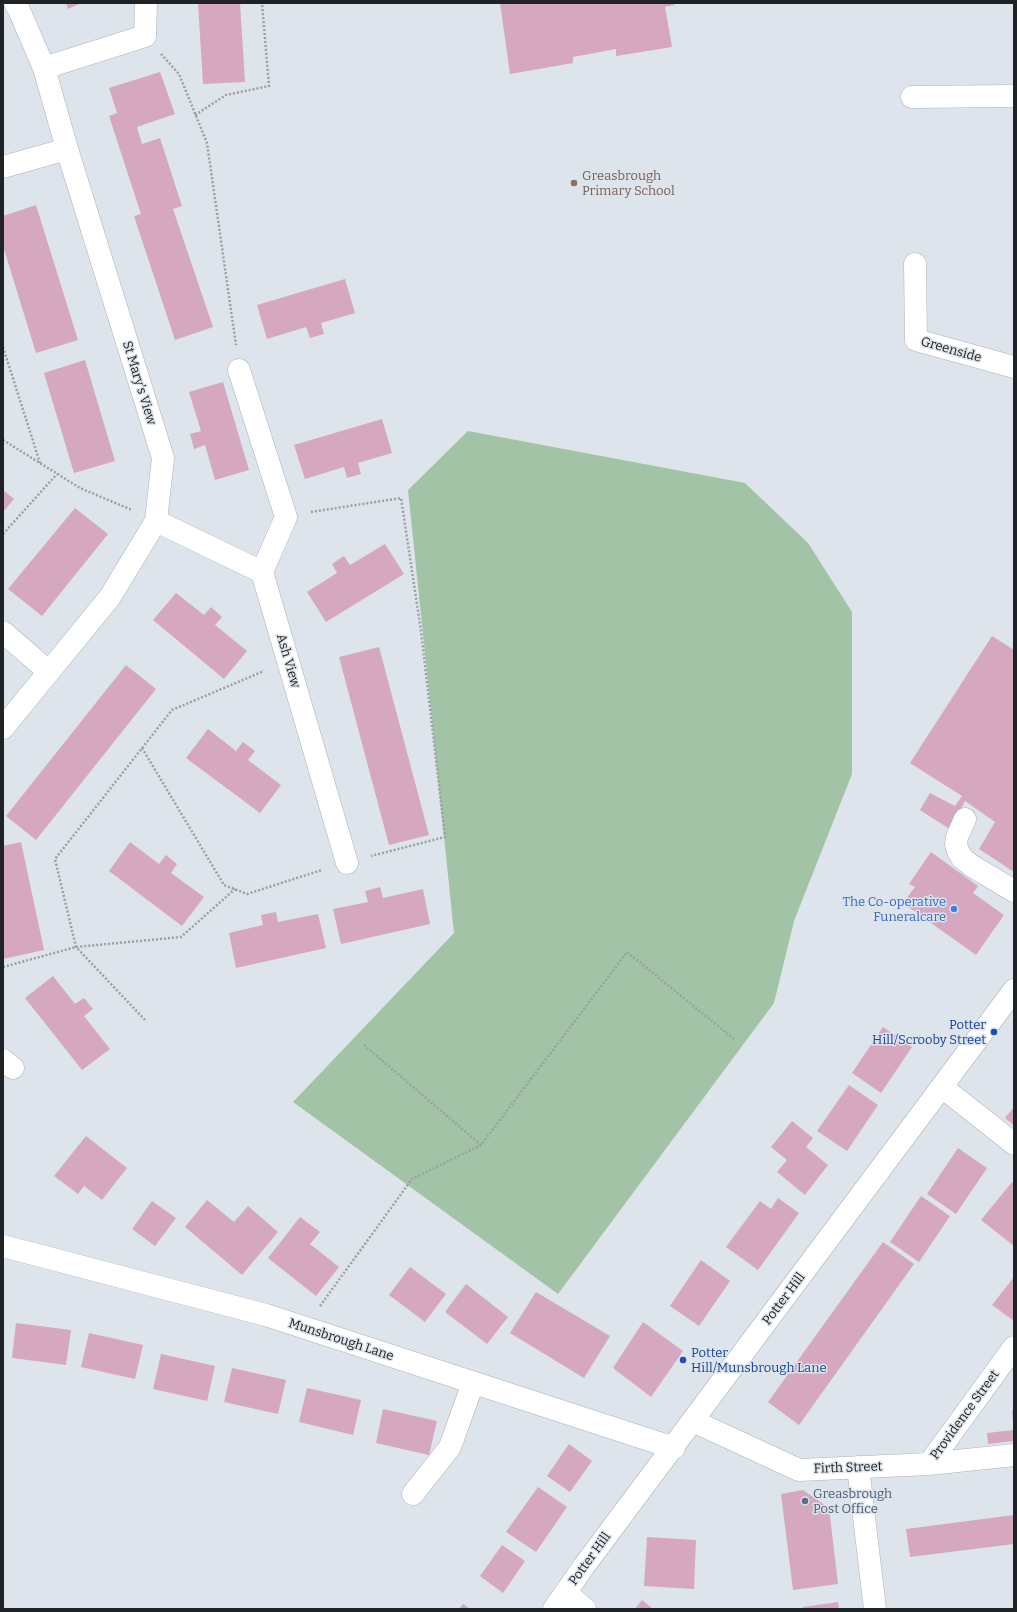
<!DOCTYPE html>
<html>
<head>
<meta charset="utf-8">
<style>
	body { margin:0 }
	#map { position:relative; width:1017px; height:1612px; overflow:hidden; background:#dde4eb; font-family:Bitter,serif }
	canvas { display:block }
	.frame { position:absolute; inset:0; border:4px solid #202325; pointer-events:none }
</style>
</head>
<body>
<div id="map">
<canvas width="1017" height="1612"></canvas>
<div class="frame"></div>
</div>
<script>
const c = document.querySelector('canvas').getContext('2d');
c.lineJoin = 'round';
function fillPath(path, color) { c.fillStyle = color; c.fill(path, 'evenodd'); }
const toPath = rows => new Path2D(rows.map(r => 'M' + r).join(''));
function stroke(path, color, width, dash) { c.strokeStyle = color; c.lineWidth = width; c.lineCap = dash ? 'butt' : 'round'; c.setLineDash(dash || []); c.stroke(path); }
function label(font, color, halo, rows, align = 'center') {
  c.font = font + ' Bitter,serif'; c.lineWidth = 3; c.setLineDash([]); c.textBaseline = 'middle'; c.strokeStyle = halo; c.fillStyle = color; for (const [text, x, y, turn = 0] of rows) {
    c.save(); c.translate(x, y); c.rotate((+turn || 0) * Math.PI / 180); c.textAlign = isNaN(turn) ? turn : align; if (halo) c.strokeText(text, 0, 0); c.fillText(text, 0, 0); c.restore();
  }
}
fillPath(toPath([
	[468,431,745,483,808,543,852,612,852,774,794,921,774,1003,558,1294,293,1102,454,933,408,490]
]), '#a2c3a5');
fillPath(toPath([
	[66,3,81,3,68,9],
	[198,3,240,3,245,82,203,84],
	[500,3,674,3,674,5,665,7,672,47,616,56,616,49,573,57,573,63,510,74],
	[160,72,175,114,137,127,142,144,160,138,182,206,173,209,213,327,175,340,134,216,141,214,109,116,117,113,109,88],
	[36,205,78,340,36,353,3,246,3,216],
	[345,279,355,313,321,323,324,334,310,338,306,327,267,339,257,305],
	[85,360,115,461,74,473,44,373],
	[223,382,249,470,215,480,205,445,194,449,190,434,201,431,189,392],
	[382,419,392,453,358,463,361,474,347,478,344,467,305,479,294,445],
	[3,490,14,499,3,512],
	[75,508,108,534,42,616,8,589],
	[385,544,404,574,326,622,307,592,337,573,332,564,344,556,350,565],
	[176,593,204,615,211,607,222,617,215,625,247,651,224,679,153,620],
	[992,636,1014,650,1014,872,979,849,995,822,965,801,951,830,920,810,930,793,955,806,962,796,910,763],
	[379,647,429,835,389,845,339,657],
	[126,665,156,689,36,840,6,816],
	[208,729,236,751,243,742,255,751,248,760,281,785,260,813,186,758],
	[21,842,44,950,3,959,3,846],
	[130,842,159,864,166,855,177,864,171,873,204,897,182,926,109,871],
	[931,852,978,886,973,893,1004,915,976,955,903,903,915,887,909,884],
	[380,887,383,898,423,889,430,924,341,944,333,909,368,902,365,891],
	[276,912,278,922,318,914,326,948,236,968,229,933,263,925,261,915],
	[53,976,75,1004,84,998,93,1009,84,1016,110,1049,82,1070,25,998],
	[883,1027,912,1047,881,1093,852,1073],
	[849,1085,878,1105,847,1151,817,1131],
	[1014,1107,1014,1125,1005,1118],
	[792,1121,813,1138,806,1147,828,1165,805,1195,777,1172,787,1160,771,1147],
	[86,1136,127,1168,102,1200,84,1186,78,1194,54,1176],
	[958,1148,987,1168,956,1214,927,1194],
	[1012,1182,1014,1184,1014,1246,981,1220],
	[921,1196,950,1216,919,1262,890,1242],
	[778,1198,799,1213,758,1270,726,1247,760,1201,771,1209],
	[207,1200,234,1222,248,1206,278,1232,242,1275,185,1227],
	[152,1201,176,1218,155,1246,132,1229],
	[300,1217,320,1232,310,1244,339,1267,316,1296,268,1258],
	[883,1242,914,1264,799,1425,768,1402],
	[701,1260,730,1281,699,1326,670,1306],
	[410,1267,446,1294,425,1322,389,1295],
	[1014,1277,1014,1321,992,1305],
	[466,1284,508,1317,487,1344,445,1312],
	[536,1292,610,1336,584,1378,510,1333],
	[643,1322,683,1351,651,1397,613,1368],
	[16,1323,71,1330,66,1365,12,1358],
	[89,1333,143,1345,135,1379,81,1367],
	[161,1354,215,1366,207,1401,153,1389],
	[232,1368,286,1380,278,1414,224,1402],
	[307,1388,361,1400,353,1435,299,1422],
	[383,1409,437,1421,429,1455,376,1443],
	[1012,1410,1014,1410,1014,1422,1013,1422],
	[1014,1430,1014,1441,988,1444,987,1433],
	[569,1444,592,1461,570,1492,547,1476],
	[538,1487,567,1507,536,1552,506,1532],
	[803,1490,829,1508,838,1584,793,1590,781,1494],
	[1014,1515,1014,1544,910,1557,906,1529],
	[647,1537,696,1540,694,1589,644,1586],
	[502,1545,525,1561,503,1593,480,1576],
	[642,1600,653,1609,635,1609],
	[838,1602,839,1609,803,1609,803,1607],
	[463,1604,470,1609,459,1609]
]), '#d5a8c0');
const minor = toPath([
	[44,68,145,36,146,3],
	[912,97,1014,96],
	[3,167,67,149],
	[915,264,916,340,1014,367],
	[239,370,286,517,262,572],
	[156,521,262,572,347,863],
	[3,632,48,671],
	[3,728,110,597,156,521,163,458,67,149,44,68,19,10,15,3],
	[965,819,957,837,956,844,958,851,962,858,972,866,1014,891],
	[3,1060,13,1068],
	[942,1087,1014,1144],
	[3,1246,266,1315,674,1448],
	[693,1421,799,1470,929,1464,1014,1455],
	[929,1464,1014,1347],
	[858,1467,875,1609],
	[413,1494,450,1447,473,1383],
	[566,1593,585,1609]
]);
const major = toPath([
	[554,1609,584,1566,1014,990]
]);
stroke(minor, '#acb2b9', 23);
stroke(major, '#acb2b9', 23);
stroke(toPath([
	[161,54,179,74,207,143,236,345],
	[195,115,226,95,269,86,262,3],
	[3,347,40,463],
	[3,440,80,488,132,510],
	[311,512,401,498,421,631,445,837,371,856],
	[3,534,57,474],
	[142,748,224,885,247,894,322,870],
	[3,967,76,947,181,937,235,889],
	[145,1020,76,947,55,859,172,710,264,671],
	[364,1045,481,1145],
	[320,1306,412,1179,481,1145,627,952,734,1039]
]), '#9aa0a5', 2.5, [2, 2]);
stroke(minor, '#fff', 22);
stroke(major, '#fff', 22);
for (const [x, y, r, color] of [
	[574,183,4,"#8d6e63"],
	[954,909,4,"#3f7fe0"],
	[994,1032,4,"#1a4fb4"],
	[683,1360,4,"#1a4fb4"],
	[805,1501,4,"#5c6f8a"]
]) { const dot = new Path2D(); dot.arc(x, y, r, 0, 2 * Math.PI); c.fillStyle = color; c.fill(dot); stroke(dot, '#dde4eb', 1.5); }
label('13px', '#785e54', '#dde4eb', [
	["Greasbrough",582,176],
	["Primary School",582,191]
], 'left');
label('13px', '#202325', '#dde4eb', [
	["Greenside",951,350,16],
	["St Mary's View",139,383,73],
	["Ash View",288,661,74],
	["Potter Hill",784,1299,-53],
	["Munsbrough Lane",341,1340,18],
	["Providence Street",965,1415,-54],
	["Firth Street",848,1468,-2],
	["Potter Hill",590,1559,-54]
]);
label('13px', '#366cbe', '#dde4eb', [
	["The Co-operative",946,902],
	["Funeralcare",946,917]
], 'right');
label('13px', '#164399', '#dde4eb', [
	["Potter",986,1025],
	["Hill/Scrooby Street",986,1040],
	["Potter",691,1353,"left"],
	["Hill/Munsbrough Lane",691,1368,"left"]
], 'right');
label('13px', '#4e5e75', '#dde4eb', [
	["Greasbrough",813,1494],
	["Post Office",813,1509]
], 'left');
</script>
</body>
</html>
